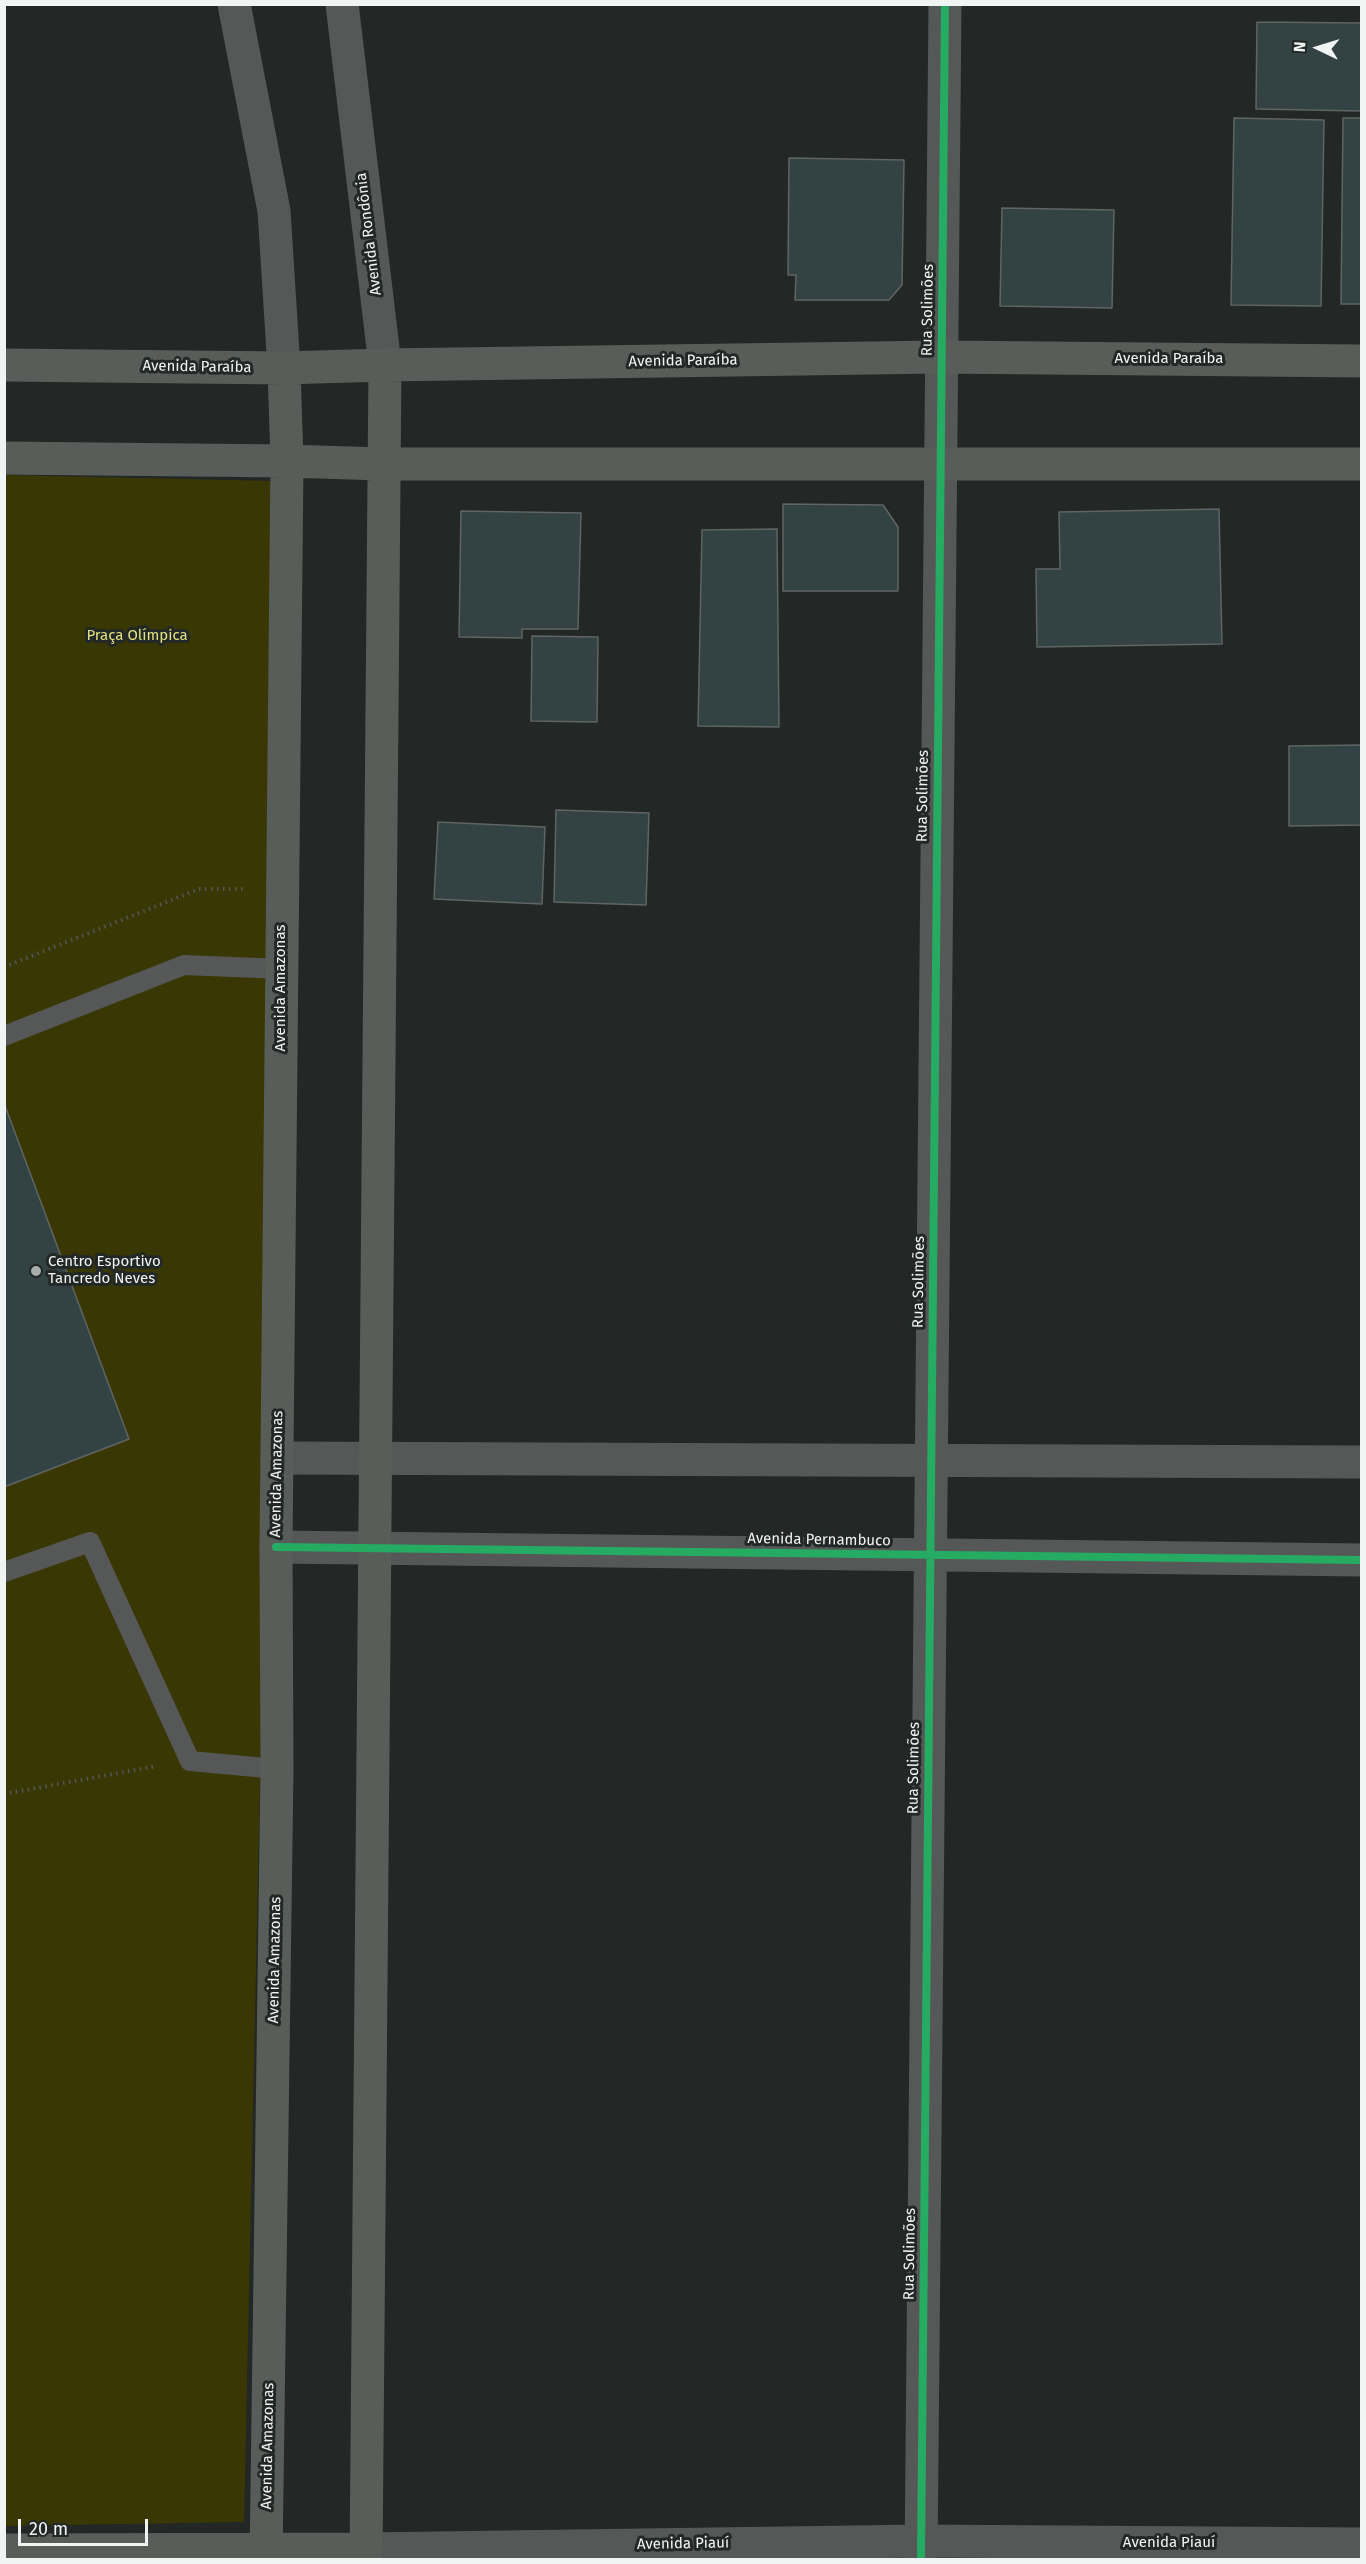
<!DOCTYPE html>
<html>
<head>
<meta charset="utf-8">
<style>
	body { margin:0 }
	#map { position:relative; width:1366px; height:2564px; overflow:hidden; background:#232725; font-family:"Fira Sans",sans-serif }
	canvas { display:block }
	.frame { position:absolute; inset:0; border:6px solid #f0f4f3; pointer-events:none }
	.north { position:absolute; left:1288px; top:18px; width:60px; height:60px; -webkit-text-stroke:4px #222826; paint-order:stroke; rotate:274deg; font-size:16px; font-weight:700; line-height:24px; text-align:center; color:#f0f4f3 }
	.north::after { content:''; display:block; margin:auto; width:21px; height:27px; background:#f0f4f3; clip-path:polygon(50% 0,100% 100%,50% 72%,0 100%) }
	.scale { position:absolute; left:18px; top:2519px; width:130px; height:27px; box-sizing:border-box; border:3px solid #f0f4f3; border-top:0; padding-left:8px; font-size:18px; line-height:21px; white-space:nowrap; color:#f0f4f3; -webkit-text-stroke:4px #222826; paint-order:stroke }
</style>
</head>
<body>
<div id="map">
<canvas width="1366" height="2564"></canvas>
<div class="frame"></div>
<div class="north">N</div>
<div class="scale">20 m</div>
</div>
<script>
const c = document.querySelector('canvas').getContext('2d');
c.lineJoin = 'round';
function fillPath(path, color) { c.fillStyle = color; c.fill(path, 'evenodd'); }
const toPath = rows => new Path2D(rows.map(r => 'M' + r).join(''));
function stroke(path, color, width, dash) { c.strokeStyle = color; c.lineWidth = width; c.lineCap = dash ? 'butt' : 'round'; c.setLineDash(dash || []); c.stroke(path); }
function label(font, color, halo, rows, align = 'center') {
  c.font = font + ' "Fira Sans",sans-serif'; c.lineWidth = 6; c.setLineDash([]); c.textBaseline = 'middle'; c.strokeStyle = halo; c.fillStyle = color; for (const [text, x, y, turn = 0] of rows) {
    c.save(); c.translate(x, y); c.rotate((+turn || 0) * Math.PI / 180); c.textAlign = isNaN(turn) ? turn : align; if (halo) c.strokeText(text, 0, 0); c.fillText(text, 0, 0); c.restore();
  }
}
fillPath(toPath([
	[5,475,272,481,265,1552,244,2522,5,2526]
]), '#393805');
const building = toPath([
	[1257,22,1362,23,1362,111,1256,109,1257,22],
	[1234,118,1324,120,1321,306,1231,305,1234,118],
	[1343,118,1362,118,1362,304,1341,304,1343,118],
	[789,158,904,160,902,285,889,300,795,300,796,275,788,275,789,158],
	[1002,208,1114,210,1112,308,1000,306,1002,208],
	[783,504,883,505,898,527,898,591,783,591,783,504],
	[1219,509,1222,644,1037,647,1036,569,1060,569,1059,512,1219,509],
	[461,511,581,513,578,629,522,629,522,638,459,637,461,511],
	[777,529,779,727,698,726,702,530,777,529],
	[532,636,598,637,597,722,531,721,532,636],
	[1362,745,1362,825,1289,826,1289,746,1362,745],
	[556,810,649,813,646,905,554,902,556,810],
	[438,822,545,827,542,904,434,899,438,822],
	[4,1103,129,1439,4,1487,4,1103]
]);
fillPath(building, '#334343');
stroke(building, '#606463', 1.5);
stroke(toPath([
	[4,967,199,889,244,889],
	[4,1794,157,1766]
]), '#535655', 4, [1.5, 4.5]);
stroke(toPath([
	[4,1036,184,965,282,969],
	[4,1572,90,1542,190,1761,277,1769]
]), '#555857', 20);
stroke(toPath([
	[921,2560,945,4]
]), '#555857', 33);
stroke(toPath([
	[234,4,274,211,284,368],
	[342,4,385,365],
	[277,1458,1362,1462],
	[276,1547,1362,1560],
	[366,2549,921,2541,1362,2544]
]), '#555857', 33);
stroke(toPath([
	[4,365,284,368,385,365,941,357,1362,361],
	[4,458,287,461,383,464,1362,464],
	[4,2550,366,2549],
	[266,2560,277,1769,276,1547,287,461,284,368],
	[366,2560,385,365]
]), '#595d5a', 33);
stroke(toPath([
	[276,1547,1362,1560],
	[921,2560,945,4]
]), '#26ab63', 8);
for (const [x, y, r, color] of [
	[36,1271,6,"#a8acab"]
]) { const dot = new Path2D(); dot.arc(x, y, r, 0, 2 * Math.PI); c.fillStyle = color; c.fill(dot); stroke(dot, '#222826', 2); }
label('15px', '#f0f4f3', '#222826', [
	["Avenida Rondônia",369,234,-97],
	["Rua Solimões",928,310,-89],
	["Avenida Paraíba",1169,359],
	["Avenida Paraíba",683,361,-1],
	["Avenida Paraíba",197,367,1],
	["Rua Solimões",923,796,-89],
	["Avenida Amazonas",281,988,-90],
	["Rua Solimões",919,1282,-89],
	["Avenida Amazonas",277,1474,-89],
	["Avenida Pernambuco",819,1540,1],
	["Rua Solimões",914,1768,-89],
	["Avenida Amazonas",275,1960,-89],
	["Rua Solimões",910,2254,-89],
	["Avenida Amazonas",268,2446,-89],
	["Avenida Piauí",1169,2543],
	["Avenida Piauí",683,2544,-1]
]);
label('15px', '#e1e080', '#222826', [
	["Praça Olímpica",137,636]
]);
label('15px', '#f0f4f3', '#222826', [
	["Centro Esportivo",48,1262],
	["Tancredo Neves",48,1279]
], 'left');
</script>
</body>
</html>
